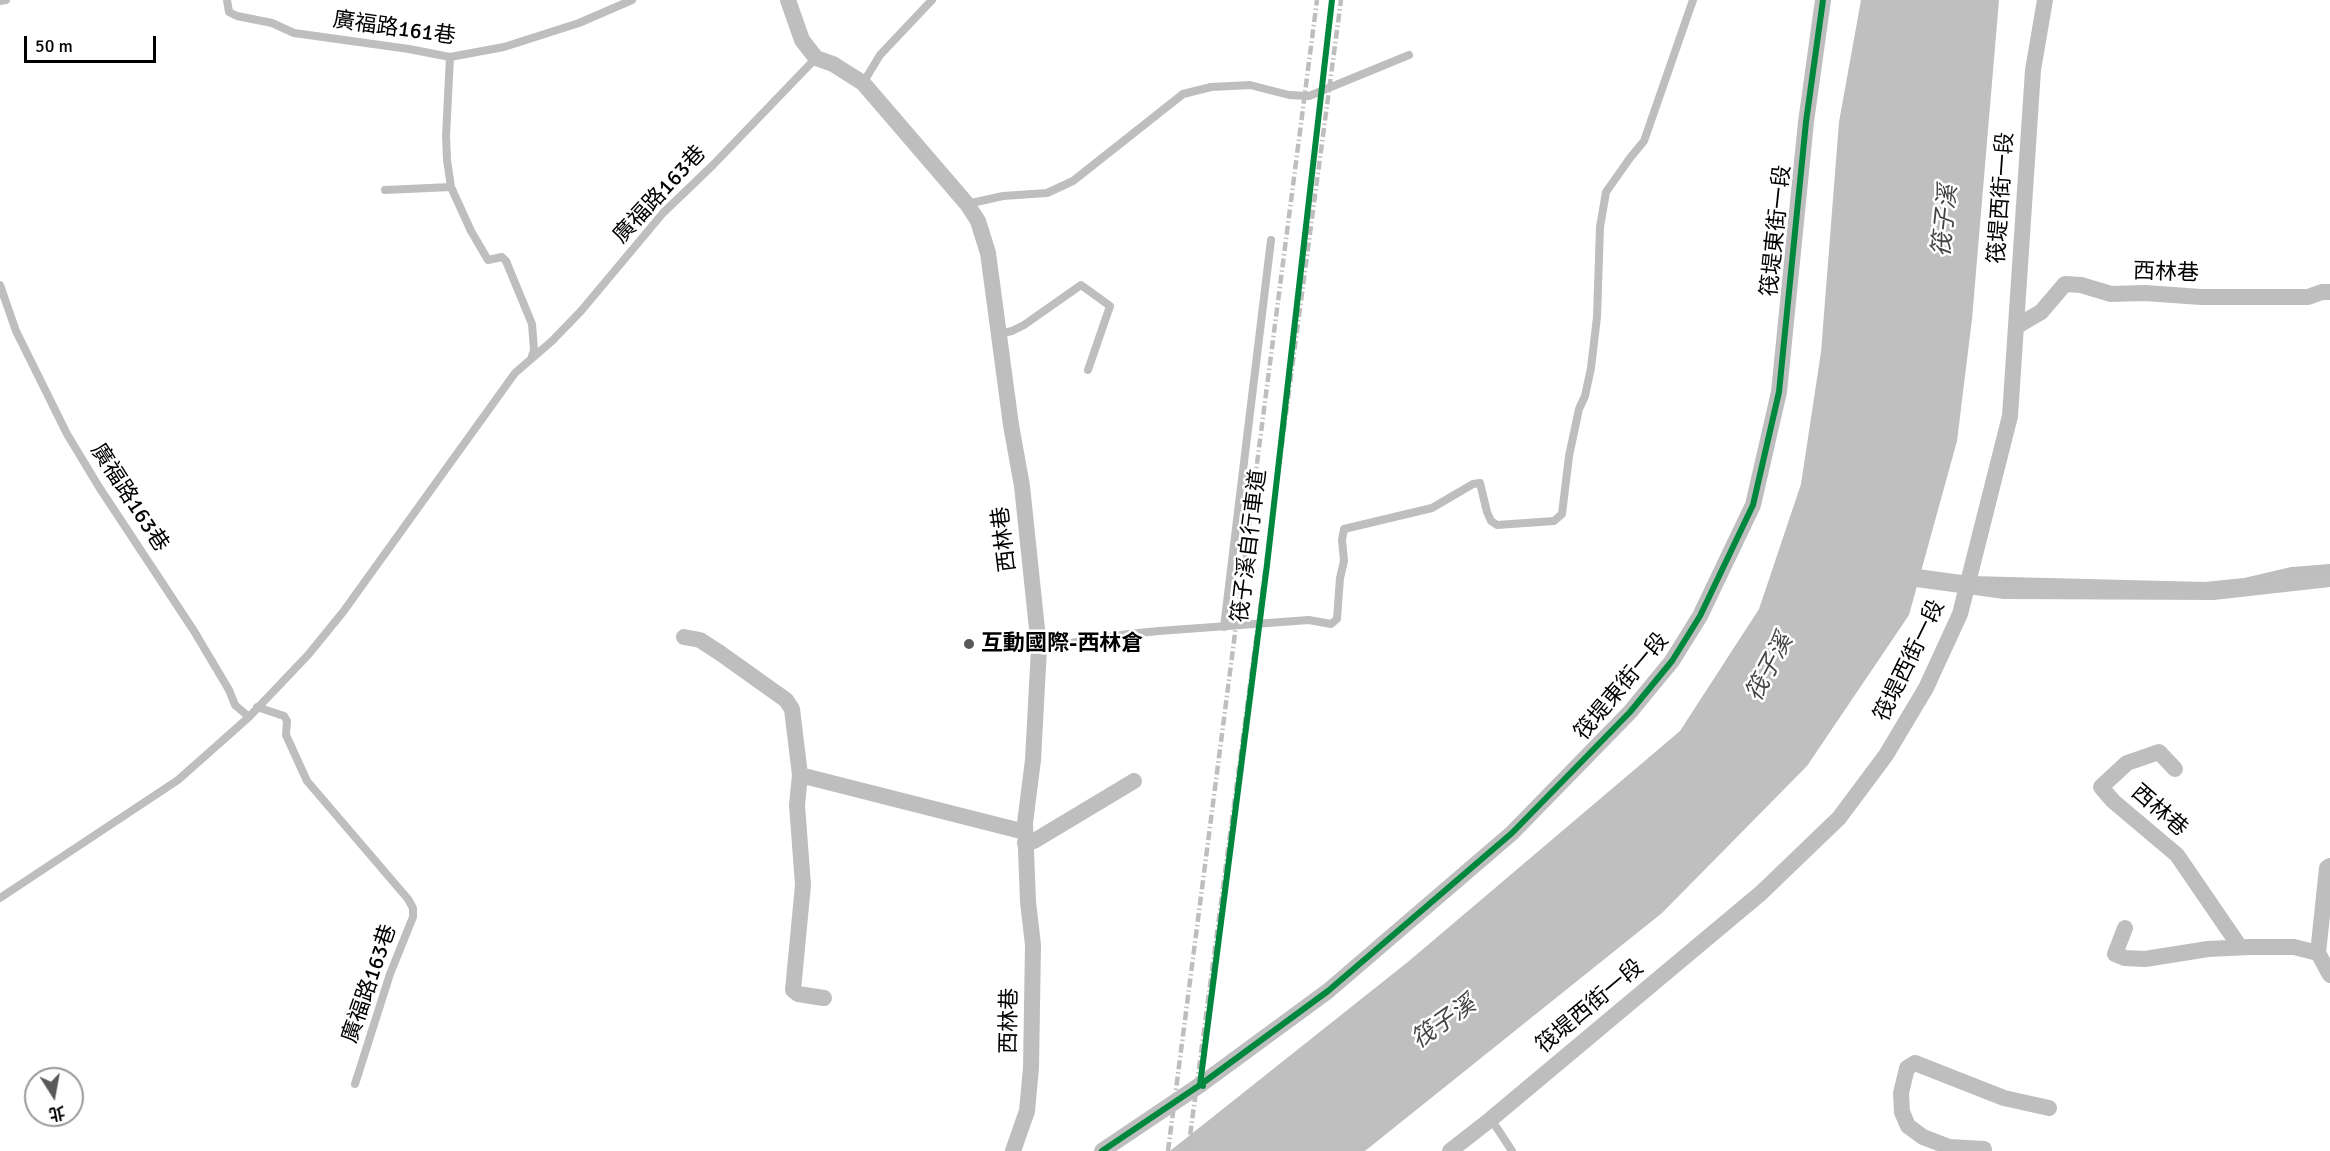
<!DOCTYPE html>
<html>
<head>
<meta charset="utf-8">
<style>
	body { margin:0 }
	#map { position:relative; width:2330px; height:1151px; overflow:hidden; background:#fff; font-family:Signika,"Noto Sans TC",sans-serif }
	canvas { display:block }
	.north { position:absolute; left:24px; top:1067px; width:60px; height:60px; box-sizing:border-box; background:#fff; border:2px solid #999; border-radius:50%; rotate:169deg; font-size:16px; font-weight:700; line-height:24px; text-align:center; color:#000 }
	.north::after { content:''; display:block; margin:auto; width:21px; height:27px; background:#595959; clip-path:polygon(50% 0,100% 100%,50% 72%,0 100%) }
	.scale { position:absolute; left:24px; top:36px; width:132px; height:27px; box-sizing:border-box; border:3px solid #000; border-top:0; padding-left:8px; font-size:18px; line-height:21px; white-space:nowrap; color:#000; -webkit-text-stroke:4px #fff; paint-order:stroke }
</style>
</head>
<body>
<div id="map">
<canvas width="2330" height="1151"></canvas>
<div class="north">北</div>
<div class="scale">50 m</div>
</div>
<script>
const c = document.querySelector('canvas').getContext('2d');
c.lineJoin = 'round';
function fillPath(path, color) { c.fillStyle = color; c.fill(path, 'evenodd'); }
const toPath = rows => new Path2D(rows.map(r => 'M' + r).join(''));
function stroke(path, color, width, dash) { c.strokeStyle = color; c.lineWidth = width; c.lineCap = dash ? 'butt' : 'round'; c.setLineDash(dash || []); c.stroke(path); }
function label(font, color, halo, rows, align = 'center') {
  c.font = font + ' Signika,"Noto Sans TC",sans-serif'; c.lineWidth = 5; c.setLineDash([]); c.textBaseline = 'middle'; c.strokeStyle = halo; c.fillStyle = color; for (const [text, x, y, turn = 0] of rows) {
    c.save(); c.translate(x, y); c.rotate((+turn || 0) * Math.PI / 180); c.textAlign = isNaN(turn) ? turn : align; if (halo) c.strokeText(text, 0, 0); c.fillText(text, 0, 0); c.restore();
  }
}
fillPath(toPath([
	[1861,0,1999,0,1972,319,1957,441,1909,615,1807,766,1662,913,1365,1151,1170,1151,1409,961,1680,731,1759,609,1801,484,1821,352,1839,122]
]), '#bfbfbf');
stroke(toPath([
	[1895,575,2005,590,2213,591,2330,578]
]), '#bfbfbf', 18);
stroke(toPath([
	[227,0,229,12,237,16,272,23,294,33,409,49,450,57,504,47,579,23,632,0],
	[0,1,6,0],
	[450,57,446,136,447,160,451,187],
	[863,83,880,55,932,0],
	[385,190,451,187,471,231,488,260,502,257,506,261,532,324,534,350,532,356],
	[967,204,1003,196,1047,193,1073,181,1183,94,1211,87,1250,85,1289,95,1309,96,1409,55],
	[0,285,16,331,67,434,99,487,194,631,229,690,235,705,249,717],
	[998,334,1012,331,1024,325,1081,285,1110,306,1088,370],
	[1970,580,2205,586,2245,582,2292,571,2330,568],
	[1224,627,1271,240],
	[1039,648,1128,634,1159,631,1309,620,1331,624,1337,619,1340,578,1344,561,1342,540,1344,529,1432,508,1473,484,1480,483,1487,512,1491,521,1497,525,1554,521,1562,514,1569,456,1579,409,1585,396,1591,368,1597,317,1600,227,1606,192,1630,158,1644,141,1693,0],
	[257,707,284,716,287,721,286,735,307,781,408,899,413,908,413,917,390,974,355,1084],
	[0,898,178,780,249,717,308,655,343,612,515,373,552,341,581,311,663,213,713,165,816,58],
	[1491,1119,1512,1151]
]), '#bebebe', 8);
stroke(toPath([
	[788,0,802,40,816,58,833,64,863,83,967,204,978,221,988,253,1011,425,1022,486,1039,648,1033,760,1025,823,1028,902,1033,945,1031,1068,1027,1111,1013,1151],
	[2017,326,2041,312,2065,284,2081,285,2111,294,2145,293,2201,297,2308,297,2322,292,2330,292],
	[684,637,700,640,720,653,786,700,792,709,800,775,797,805,803,885,793,990,798,994,824,998],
	[2175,769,2159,752,2127,763,2101,787,2113,801,2177,855,2240,947],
	[800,775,1025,832],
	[1025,843,1034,841,1134,781],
	[2330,866,2327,868,2318,953,2330,975],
	[2125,928,2115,954,2125,958,2145,959,2208,949,2250,947,2294,947,2318,953],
	[1949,1147,1984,1149],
	[1102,1151,1200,1085,1328,991,1512,833,1630,712,1672,661,1700,616,1753,505,1779,392,1806,122,1823,0],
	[1450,1151,1491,1119,1761,893,1839,818,1886,755,1926,688,1960,614,2010,416,2033,70,2045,0],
	[1949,1151,1949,1147,1923,1137,1908,1126,1902,1112,1901,1093,1907,1068,1915,1063,2004,1098,2049,1108]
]), '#bebebe', 16);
stroke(toPath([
	[1168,1151,1317,0],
	[1188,1151,1341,0]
]), '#bebebe', 4.5, [9, 3, 1.5, 3]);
stroke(toPath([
	[1203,1086,1200,1085,1267,565,1332,0],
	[1102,1151,1200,1085,1328,991,1512,833,1630,712,1672,661,1700,616,1753,505,1779,392,1806,122,1823,0]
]), '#00873e', 6);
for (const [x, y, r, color] of [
	[969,644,6,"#595959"]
]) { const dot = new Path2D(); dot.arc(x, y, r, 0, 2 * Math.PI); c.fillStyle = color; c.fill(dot); stroke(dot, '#fff', 2); }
label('22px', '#000', '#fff', [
	["廣福路161巷",394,29,8],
	["廣福路163巷",660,195,-47],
	["筏堤西街一段",2002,198,-86],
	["筏堤東街一段",1777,231,-84],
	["西林巷",2166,273,2],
	["廣福路163巷",129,498,57],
	["西林巷",1005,539,-97],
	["筏子溪自行車道",1250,546,-83],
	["筏堤西街一段",1910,661,-64],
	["筏堤東街一段",1622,687,-50],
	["西林巷",2159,811,41],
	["廣福路163巷",370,984,-71],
	["筏堤西街一段",1590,1007,-40],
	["西林巷",1010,1021,-89]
]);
label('bold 22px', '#000', '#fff', [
	["互動國際-西林倉",981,644]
], 'left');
label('italic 24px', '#444', '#fff', [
	["筏子溪",1946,221,-84],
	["筏子溪",1770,668,-62],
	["筏子溪",1444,1023,-35]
]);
</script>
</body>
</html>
